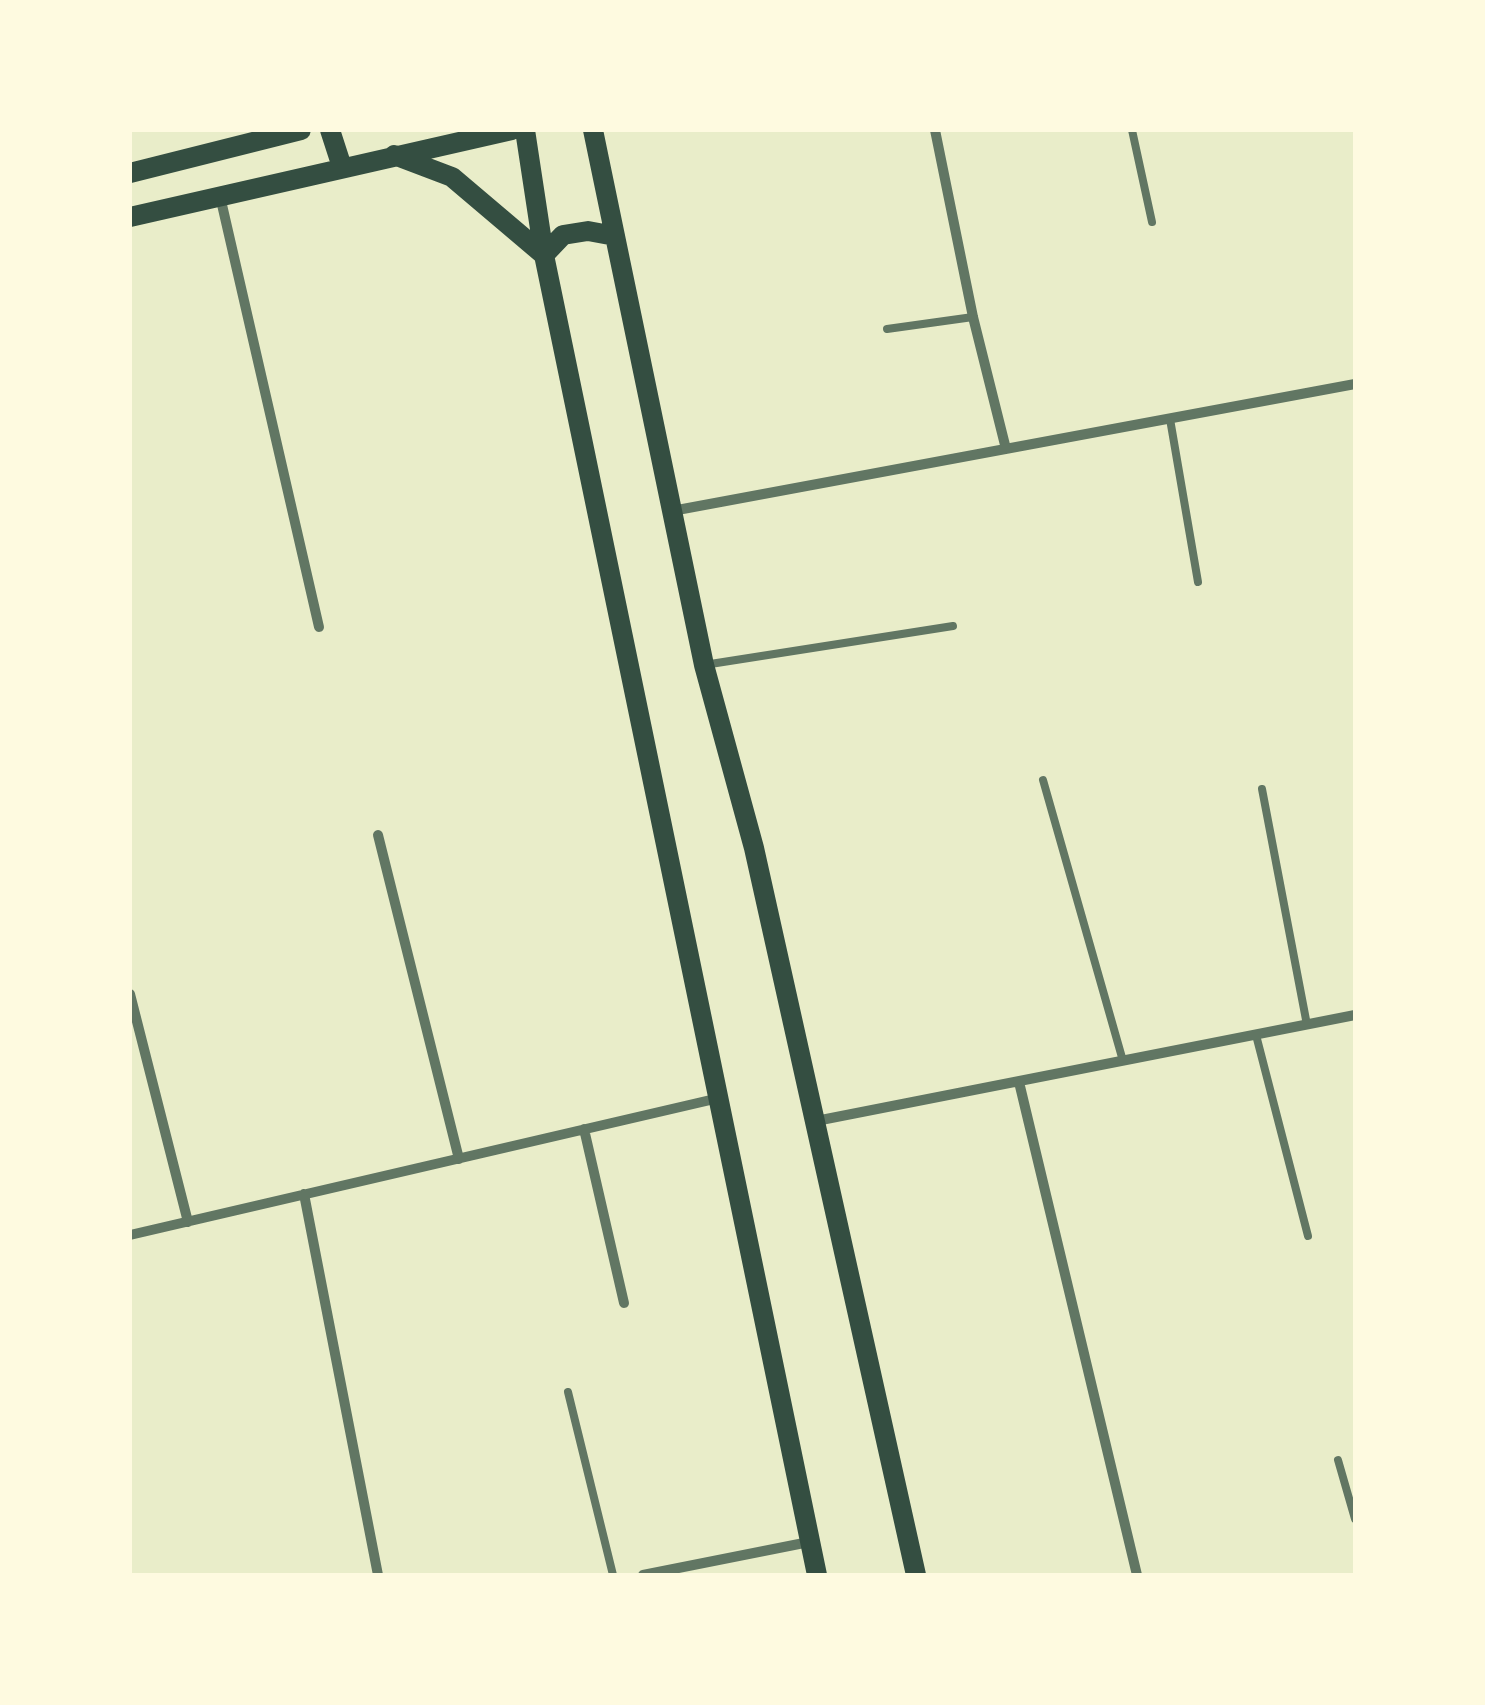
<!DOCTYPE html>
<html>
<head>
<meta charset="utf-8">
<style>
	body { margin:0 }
	#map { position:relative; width:1485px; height:1705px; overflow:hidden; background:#e9edc9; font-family:Merriweather,serif }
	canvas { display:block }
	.frame { position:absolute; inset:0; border:132px solid #fefae0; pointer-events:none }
</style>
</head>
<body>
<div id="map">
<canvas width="1485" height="1705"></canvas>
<div class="frame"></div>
</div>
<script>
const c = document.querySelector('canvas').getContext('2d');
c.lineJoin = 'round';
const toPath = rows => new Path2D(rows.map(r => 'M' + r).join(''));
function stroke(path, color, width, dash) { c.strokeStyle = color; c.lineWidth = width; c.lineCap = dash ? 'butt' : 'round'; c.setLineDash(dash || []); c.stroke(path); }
stroke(toPath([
	[1132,130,1152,222],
	[887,329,973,317],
	[1170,419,1198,582],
	[704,665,953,626],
	[1043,780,1123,1061],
	[1262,789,1307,1025],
	[1256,1035,1308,1236],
	[568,1392,613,1575],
	[1338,1460,1355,1519]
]), '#617663', 8);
stroke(toPath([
	[935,130,973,317,1006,449],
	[220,196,319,627],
	[672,511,1355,384],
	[378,835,459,1159],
	[130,994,188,1222],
	[1019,1082,1137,1575],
	[816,1121,1355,1015],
	[584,1129,624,1303],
	[304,1194,378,1575],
	[130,1235,719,1098],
	[643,1575,809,1542]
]), '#617663', 10);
stroke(toPath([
	[330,130,342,167],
	[525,130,544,255,817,1575],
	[593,130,704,665,754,848,916,1575],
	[394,155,452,177,544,255,563,235,588,231,615,236],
	[130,173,301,130],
	[130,217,512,130]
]), '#344e41', 20);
</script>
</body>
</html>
